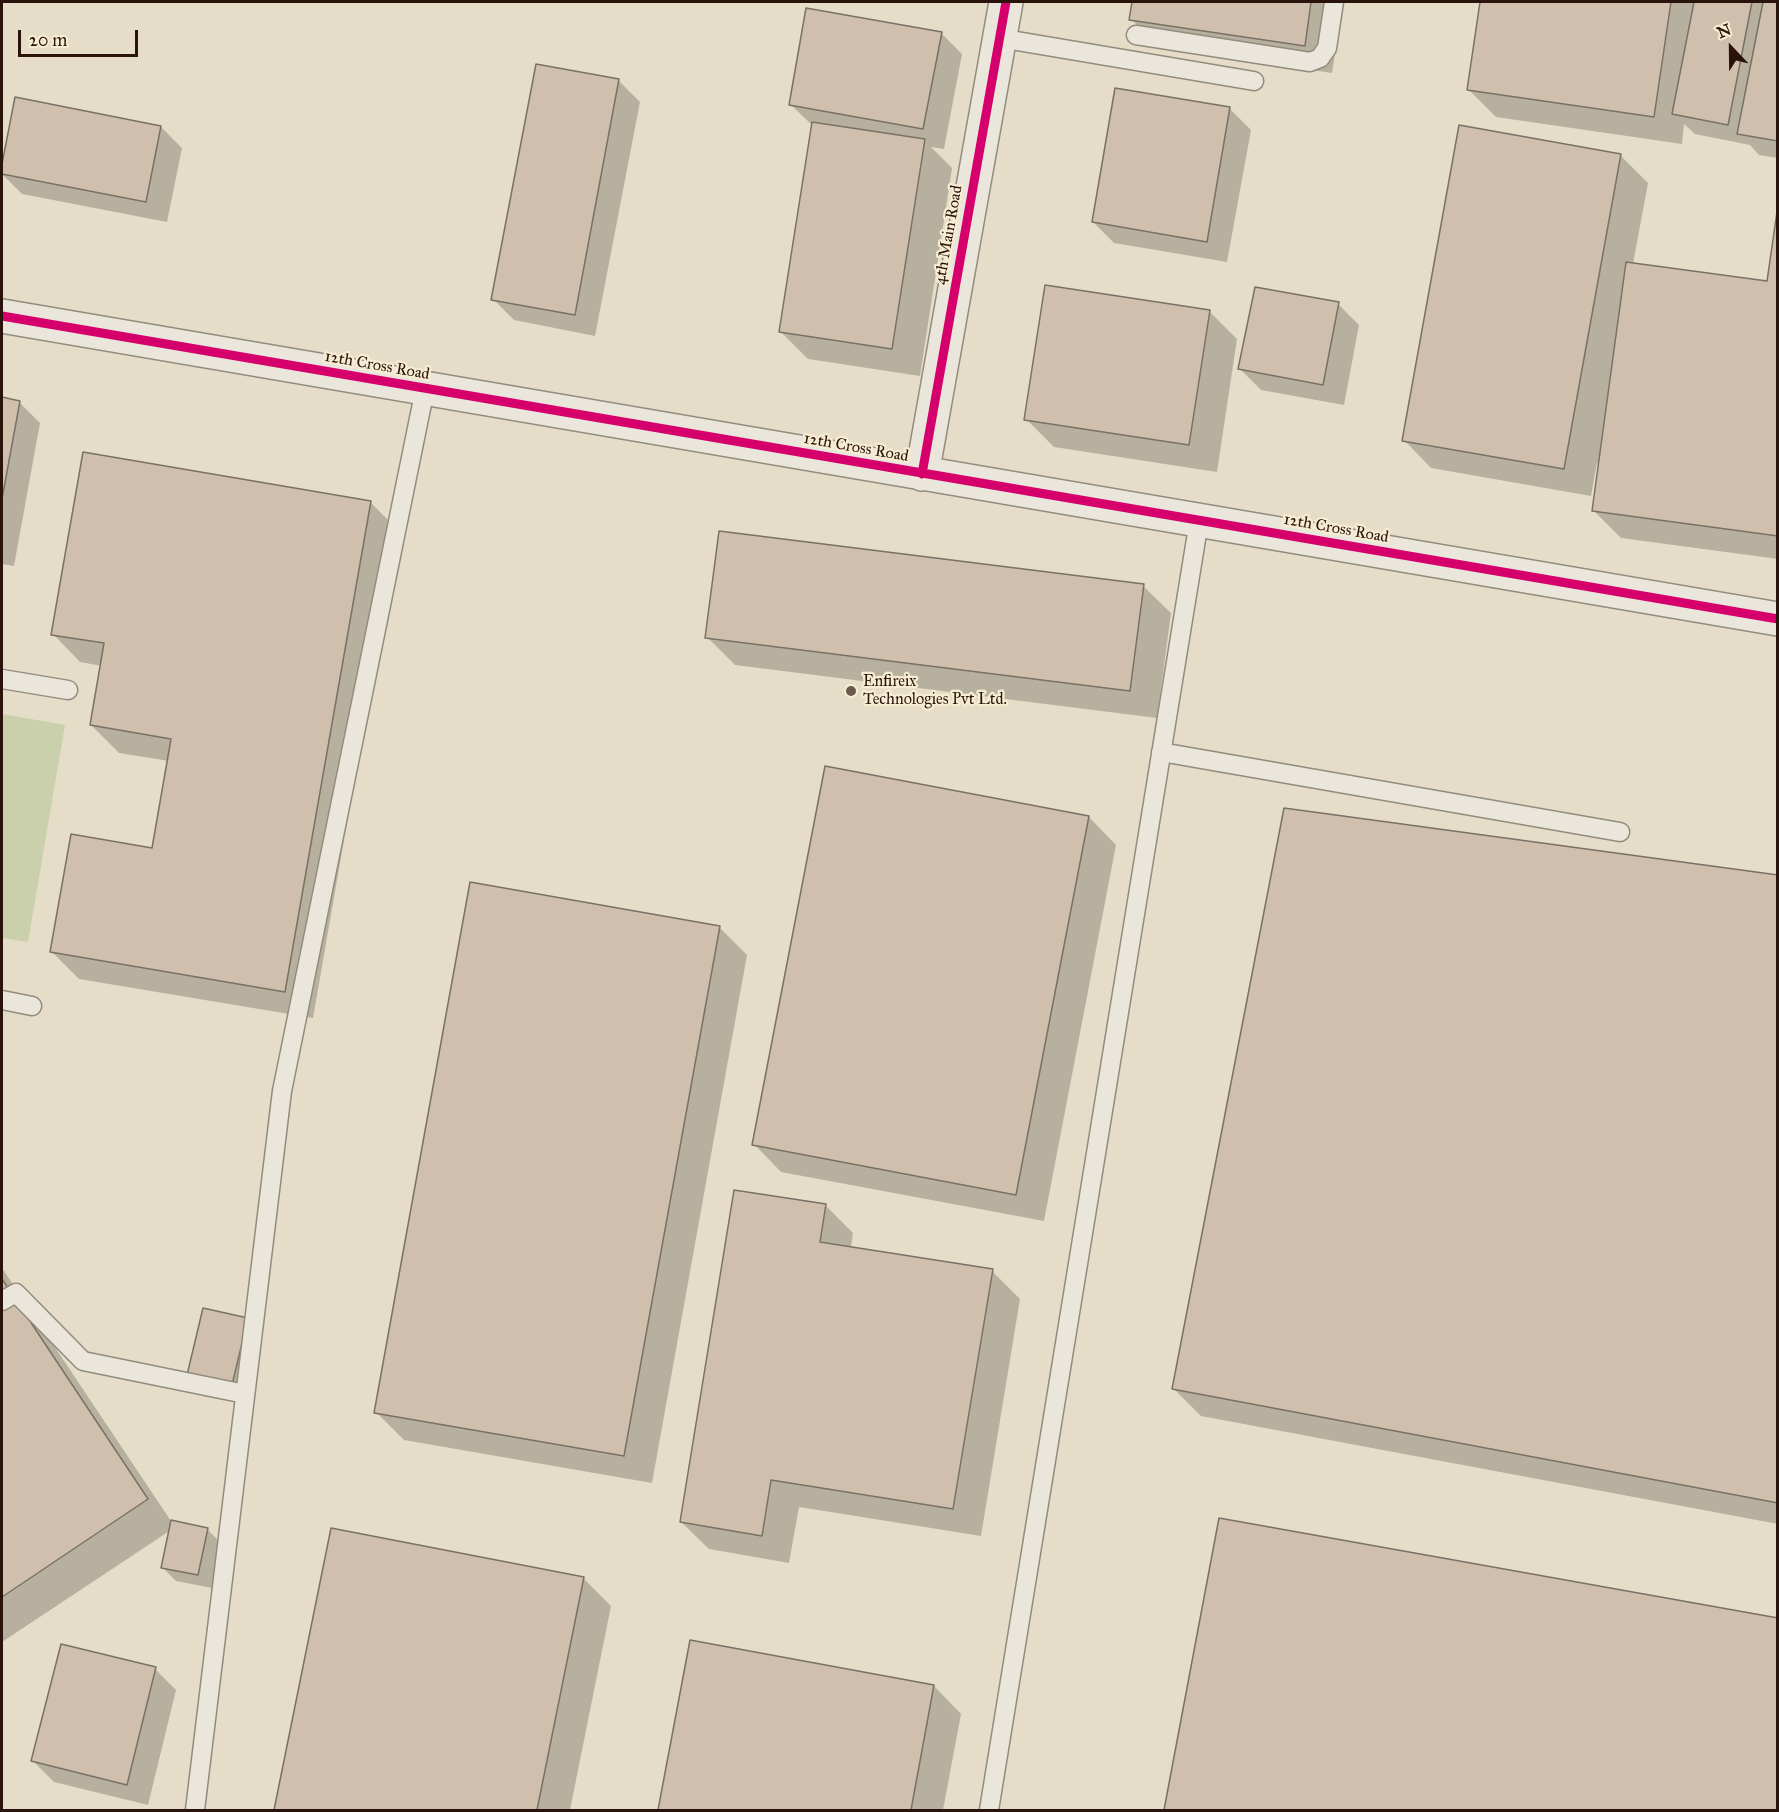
<!DOCTYPE html>
<html>
<head>
<meta charset="utf-8">
<style>
	body { margin:0 }
	#map { position:relative; width:1779px; height:1812px; overflow:hidden; background:#e5ddc7; font-family:"IM FELL Great Primer",serif }
	canvas { display:block }
	.frame { position:absolute; inset:0; border:3px solid #29130b; pointer-events:none }
	.north { position:absolute; left:1701px; top:18px; width:60px; height:60px; -webkit-text-stroke:4px #f7edd2; paint-order:stroke; rotate:338deg; font-size:16px; font-weight:700; line-height:24px; text-align:center; color:#29130b }
	.north::after { content:''; display:block; margin:auto; width:21px; height:27px; background:#29130b; clip-path:polygon(50% 0,100% 100%,50% 72%,0 100%) }
	.scale { position:absolute; left:18px; top:30px; width:120px; height:27px; box-sizing:border-box; border:3px solid #29130b; border-top:0; padding-left:8px; font-size:18px; line-height:21px; white-space:nowrap; color:#29130b; -webkit-text-stroke:4px #f7edd2; paint-order:stroke }
</style>
</head>
<body>
<div id="map">
<canvas width="1779" height="1812"></canvas>
<div class="frame"></div>
<div class="north">N</div>
<div class="scale">20 m</div>
</div>
<script>
const c = document.querySelector('canvas').getContext('2d');
c.lineJoin = 'round';
function fillPath(path, color) { c.fillStyle = color; c.fill(path, 'evenodd'); }
const toPath = rows => new Path2D(rows.map(r => 'M' + r).join(''));
function stroke(path, color, width, dash) { c.strokeStyle = color; c.lineWidth = width; c.lineCap = dash ? 'butt' : 'round'; c.setLineDash(dash || []); c.stroke(path); }
function label(font, color, halo, rows, align = 'center') {
  c.font = font + ' "IM FELL Great Primer",serif'; c.lineWidth = 4.5; c.setLineDash([]); c.textBaseline = 'middle'; c.strokeStyle = halo; c.fillStyle = color; for (const [text, x, y, turn = 0] of rows) {
    c.save(); c.translate(x, y); c.rotate((+turn || 0) * Math.PI / 180); c.textAlign = isNaN(turn) ? turn : align; if (halo) c.strokeText(text, 0, 0); c.fillText(text, 0, 0); c.restore();
  }
}
fillPath(toPath([
	[2,714,65,725,28,942,2,938]
]), '#cad0ac');
fillPath(toPath([
	[1134,2,1343,2,1332,73,1159,47,1131,19],
	[1482,2,1778,2,1778,158,1759,155,1750,145,1695,134,1684,124,1682,144,1496,117,1468,89],
	[941,33,962,54,944,149,931,147,952,168,920,376,808,359,780,331,812,125,790,104],
	[537,66,619,81,640,102,595,336,514,320,493,299],
	[16,99,161,127,182,148,167,222,22,194,2,174],
	[1230,109,1251,130,1227,262,1114,243,1093,222],
	[1620,155,1648,183,1633,264,1768,283,1778,216,1778,559,1621,538,1593,510,1600,464,1597,463,1591,496,1431,468,1404,440],
	[1338,304,1359,325,1344,405,1261,390,1240,369],
	[1209,311,1237,339,1217,472,1054,447,1026,419],
	[2,399,19,402,40,423,14,566,2,564],
	[370,502,398,530,313,1018,79,979,52,952,153,850,169,761,119,753,91,725,102,666,80,662,53,634],
	[1143,586,1171,613,1157,718,735,665,707,637],
	[1089,817,1116,845,1044,1221,781,1172,754,1144],
	[1778,876,1778,1524,1201,1416,1173,1388],
	[719,927,747,955,652,1483,404,1440,376,1412],
	[826,1206,853,1233,851,1248,992,1271,1020,1299,981,1536,799,1507,789,1563,709,1549,681,1522],
	[2,1268,171,1521,207,1529,221,1543,212,1588,176,1581,162,1567,171,1530,2,1642],
	[248,1320,246,1398,202,1388],
	[1220,1519,1778,1620,1778,1810,1166,1810],
	[332,1529,583,1578,611,1606,570,1810,275,1810],
	[692,1642,934,1686,961,1714,943,1810,660,1810],
	[155,1669,176,1690,148,1805,54,1782,33,1761]
]), '#0003');
const building = toPath([
	[1132,2,1311,2,1305,46,1129,20,1132,2],
	[1480,2,1671,2,1654,117,1467,90,1480,2],
	[1694,2,1752,2,1728,125,1672,114,1694,2],
	[1763,2,1778,2,1778,141,1737,134,1763,2],
	[806,8,942,32,923,129,789,105,806,8],
	[536,64,619,79,575,315,491,300,536,64],
	[1115,88,1230,107,1207,242,1092,222,1115,88],
	[15,97,161,126,146,202,2,174,2,164,15,97],
	[812,122,925,139,892,349,779,332,812,122],
	[1459,125,1621,154,1564,469,1402,441,1459,125],
	[1778,205,1778,536,1592,511,1626,262,1767,281,1778,205],
	[1045,285,1210,310,1189,445,1024,420,1045,285],
	[1255,287,1339,302,1323,385,1238,369,1255,287],
	[2,397,20,401,2,499,2,397],
	[83,452,371,501,285,992,50,952,71,834,152,848,171,739,90,725,104,643,51,635,83,452],
	[719,531,1144,584,1130,691,705,638,719,531],
	[825,766,1089,816,1016,1195,752,1145,825,766],
	[1284,808,1778,875,1778,1503,1172,1389,1284,808],
	[470,882,720,926,624,1456,374,1413,470,882],
	[734,1190,826,1204,820,1242,993,1269,953,1509,771,1480,762,1536,680,1522,734,1190],
	[2,1279,148,1499,2,1597,2,1279],
	[203,1308,248,1318,232,1385,187,1375,203,1308],
	[1219,1518,1778,1618,1778,1810,1164,1810,1219,1518],
	[171,1520,208,1528,198,1575,161,1568,171,1520],
	[331,1528,584,1577,537,1810,274,1810,331,1528],
	[690,1640,934,1685,911,1810,658,1810,690,1640],
	[61,1644,156,1667,127,1785,31,1761,61,1644]
]);
fillPath(building, '#d1bfae');
stroke(building, '#787165', 1.5);
const service = toPath([
	[1136,35,1310,62,1320,58,1327,48,1334,2],
	[999,38,1254,81],
	[2,679,68,690],
	[1161,752,1620,832],
	[2,1000,32,1006],
	[2,1301,16,1293,83,1361,245,1394],
	[195,1810,282,1091,425,389],
	[989,1810,1199,521]
]);
const tertiary = toPath([
	[2,316,1778,619],
	[922,474,1006,2]
]);
stroke(service, '#928b7e', 21);
stroke(tertiary, '#928b7e', 36);
stroke(service, '#eae6db', 18);
stroke(tertiary, '#eae6db', 33);
stroke(toPath([
	[2,316,1778,619],
	[922,474,1006,2]
]), '#d6006c', 9);
for (const [x, y, r, color] of [
	[851,691,6,"#6b5a4d"]
]) { const dot = new Path2D(); dot.arc(x, y, r, 0, 2 * Math.PI); c.fillStyle = color; c.fill(dot); stroke(dot, '#f7edd2', 2); }
label('16px', '#29130b', '#f7edd2', [
	["4th Main Road",949,235,-80],
	["12th Cross Road",377,366,10],
	["12th Cross Road",856,448,10],
	["12th Cross Road",1336,529,10]
]);
label('16px', '#29130b', '#f7edd2', [
	["Enfireix",863,682],
	["Technologies Pvt Ltd.",863,700]
], 'left');
</script>
</body>
</html>
